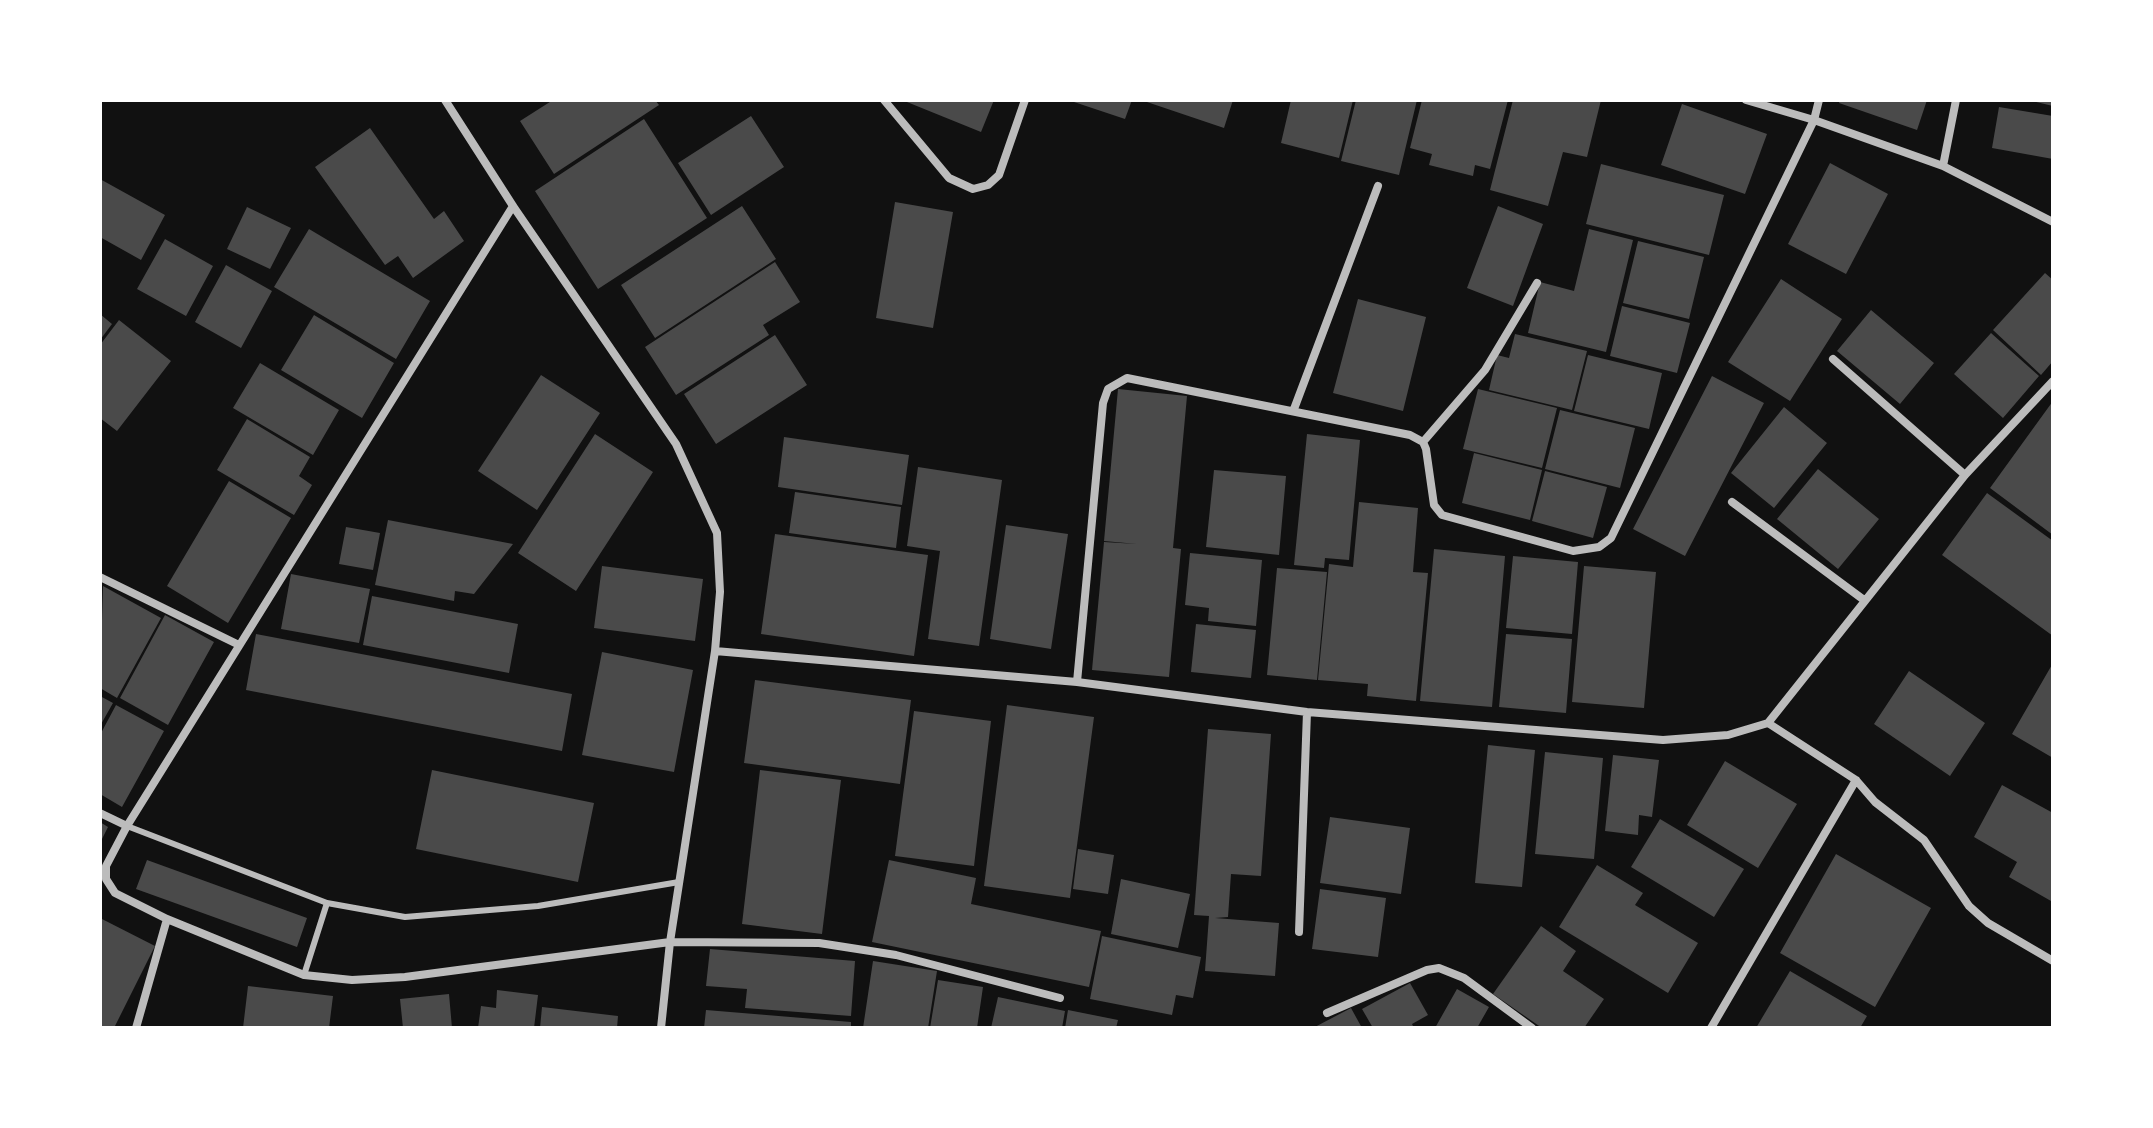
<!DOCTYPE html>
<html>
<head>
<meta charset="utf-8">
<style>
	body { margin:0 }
	#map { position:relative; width:2153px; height:1128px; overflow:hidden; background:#111; font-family:"Work Sans",sans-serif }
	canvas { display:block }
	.frame { position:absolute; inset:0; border:102px solid #fff; pointer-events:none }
</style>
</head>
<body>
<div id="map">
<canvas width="2153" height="1128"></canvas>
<div class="frame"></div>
</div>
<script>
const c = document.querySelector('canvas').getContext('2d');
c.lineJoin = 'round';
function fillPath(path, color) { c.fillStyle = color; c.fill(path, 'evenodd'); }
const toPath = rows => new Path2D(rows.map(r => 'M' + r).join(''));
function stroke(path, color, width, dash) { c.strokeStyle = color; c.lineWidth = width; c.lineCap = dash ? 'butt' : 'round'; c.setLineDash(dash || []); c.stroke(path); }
fillPath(toPath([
	[553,100,655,100,659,105,554,174,520,121],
	[902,100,994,100,981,132],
	[1068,100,1132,100,1125,119],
	[1141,100,1233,100,1224,128],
	[1291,100,1353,100,1339,158,1281,143],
	[1356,100,1417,100,1399,175,1341,161],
	[1422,100,1508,100,1490,169,1475,165,1473,176,1429,165,1432,154,1410,148],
	[1513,100,1601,100,1587,157,1563,152,1548,206,1490,190],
	[1840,100,1927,100,1917,130,1839,103],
	[2032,100,2053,100,2053,106,2032,101],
	[1682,104,1767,134,1745,194,1661,165],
	[1999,107,2053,116,2053,159,1992,148],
	[751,116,784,167,711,215,678,163],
	[644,119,707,218,598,289,535,191],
	[370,128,434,219,444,211,464,241,413,278,398,256,385,265,315,167],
	[1830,163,1888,194,1846,274,1788,244],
	[1601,164,1724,195,1709,255,1586,224],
	[100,179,165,215,141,260,100,237],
	[895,202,953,212,933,328,876,318],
	[742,206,776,259,655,338,621,285],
	[1498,206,1543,224,1513,306,1467,288],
	[247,207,291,228,270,269,227,249],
	[309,229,430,301,396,359,274,287],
	[1589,229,1633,240,1606,352,1528,333,1540,282,1574,291],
	[165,239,213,266,186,316,137,289],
	[1638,241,1704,257,1689,319,1623,303],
	[775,262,800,302,763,325,769,335,676,395,645,347],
	[226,265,272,291,241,348,195,322],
	[2045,273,2053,280,2053,361,2041,375,1993,330],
	[1781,279,1842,319,1790,401,1728,362],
	[1358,299,1426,317,1403,411,1333,393],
	[1622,306,1690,323,1677,373,1610,356],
	[1871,310,1934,363,1900,404,1837,351],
	[100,314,112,324,100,340],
	[314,315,394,363,362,418,281,370],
	[119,320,171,361,117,431,100,418,100,345],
	[1991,333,2039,376,2003,418,1954,374],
	[1515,334,1587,351,1572,410,1489,390,1497,355,1509,358],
	[775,335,807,385,716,444,684,394],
	[1588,355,1662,373,1649,429,1574,411],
	[260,363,339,410,313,455,233,408],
	[541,375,600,413,537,510,478,471],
	[1712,376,1764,403,1685,556,1633,529],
	[1118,389,1187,396,1173,548,1181,549,1169,677,1092,670,1104,542,1137,544,1104,541],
	[1478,389,1557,408,1542,468,1463,449],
	[2053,401,2053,535,1990,488],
	[1784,407,1827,443,1774,508,1731,473],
	[1560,410,1635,428,1620,488,1545,469],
	[247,419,310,457,299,476,312,485,294,515,217,470],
	[595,434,653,472,576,591,518,553],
	[1307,434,1360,440,1349,560,1325,558,1324,568,1294,565],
	[784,437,909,455,902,505,778,487],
	[1474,453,1542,470,1530,520,1462,503],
	[918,467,1002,480,979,646,928,639,940,551,907,546],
	[1818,469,1879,519,1838,569,1777,519],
	[1214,470,1286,476,1279,555,1206,547],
	[1545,471,1607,487,1593,538,1532,521],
	[229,481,291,518,228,623,167,586],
	[795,492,901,507,896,548,789,533],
	[1987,493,2053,541,2053,636,1942,555],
	[1359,502,1418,508,1413,572,1428,573,1416,701,1367,696,1368,684,1318,680,1329,564,1353,567],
	[388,520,513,544,474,594,455,591,454,601,375,585],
	[1006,525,1068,534,1051,649,990,639],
	[346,527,380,533,373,570,339,564],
	[775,534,928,555,914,656,761,634],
	[1434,549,1505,556,1492,707,1420,701],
	[1190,553,1262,560,1256,626,1208,621,1209,608,1185,605],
	[1513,556,1578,562,1572,634,1506,628],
	[602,566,703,579,695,641,594,628],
	[1584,566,1656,572,1644,708,1572,702],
	[1277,568,1327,572,1317,680,1267,675],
	[291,574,370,589,359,643,281,629],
	[103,586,161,618,117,698,100,688],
	[372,596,518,624,509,673,363,645],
	[165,615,214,642,168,725,120,698],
	[1196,624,1256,630,1251,678,1191,672],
	[256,634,572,694,562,751,246,690],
	[1506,634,1572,639,1566,713,1499,707],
	[602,652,693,670,674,772,582,755],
	[2053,663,2053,758,2012,734],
	[1909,671,1985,723,1950,776,1874,724],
	[755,680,911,700,900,784,744,763],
	[100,696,113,703,100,726],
	[116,705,164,731,122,807,100,794,100,735],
	[1007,705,1094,717,1070,898,984,886],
	[914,711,991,721,974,866,895,856],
	[1208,729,1271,734,1261,876,1231,874,1228,917,1215,918,1279,923,1275,976,1205,971,1209,916,1194,915],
	[1488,745,1535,750,1522,887,1475,883],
	[1545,752,1603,758,1594,859,1535,854],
	[1613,755,1659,760,1652,817,1639,815,1638,835,1605,831],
	[1725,761,1797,804,1758,868,1687,825],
	[432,770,594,803,578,882,416,849],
	[760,770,841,780,822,934,742,924],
	[2002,785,2053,813,2051,901,2009,877,2017,862,1974,837],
	[1330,817,1410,828,1401,894,1320,883],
	[1660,819,1744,869,1714,917,1631,867],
	[100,822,108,827,100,843],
	[1078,849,1114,855,1108,894,1073,889],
	[1836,854,1931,908,1875,1007,1780,953],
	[147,860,307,918,297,947,136,889],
	[889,860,976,878,971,904,1101,931,1089,987,872,942],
	[1597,865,1643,893,1635,905,1698,943,1668,993,1559,927],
	[1121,879,1190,894,1178,948,1111,934],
	[1320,889,1386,898,1378,957,1312,949],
	[100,918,155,946,114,1028,100,1028],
	[1541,926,1576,951,1563,971,1604,999,1584,1028,1542,1028,1493,994],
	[1102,936,1201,957,1193,998,1176,995,1172,1015,1090,999],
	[710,949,855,961,851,1016,745,1008,747,989,706,986],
	[873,961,937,971,928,1028,863,1028],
	[1790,971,1867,1016,1860,1028,1756,1028],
	[938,980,983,987,977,1028,930,1028],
	[1410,983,1428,1015,1412,1024,1414,1028,1373,1028,1362,1009],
	[248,986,333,996,329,1028,243,1028],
	[1457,989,1489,1007,1477,1028,1435,1028],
	[497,990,538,995,534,1028,478,1028,481,1006,496,1008],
	[449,994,452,1028,403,1028,400,999],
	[998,997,1065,1011,1062,1028,991,1028],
	[542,1007,618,1016,617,1028,540,1028],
	[1351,1008,1362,1028,1313,1028],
	[706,1010,851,1022,851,1028,704,1028],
	[1068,1010,1118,1020,1116,1028,1065,1028]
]), '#4a4a4a');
stroke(toPath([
	[127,826,327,903,405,917,538,906,679,882],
	[304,975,327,903]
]), '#bcbcbc', 6);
stroke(toPath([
	[445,100,513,206,676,444,717,533,720,592,715,651,670,942,661,1028],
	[884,100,949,178,973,189,988,185,999,175,1025,100],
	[1746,100,1814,120,1943,166,2053,222],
	[1943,166,1956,100],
	[513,206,127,826,106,866,106,879,115,893,167,919,304,975,352,980,405,977,670,942,819,943,896,955,1060,998],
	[1833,359,1965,475],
	[1294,409,1378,186],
	[1423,442,1485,370,1537,283],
	[1732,502,1864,600],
	[100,577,237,644],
	[715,651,1077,682,1307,712,1663,740,1728,735,1768,723,1965,475,2053,381],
	[1077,682,1103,403,1108,389,1127,378,1410,435,1423,442,1426,449,1434,505,1442,515,1573,551,1599,547,1611,538,1814,120,1819,100],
	[1768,723,1856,780,1875,802,1924,840,1969,906,1988,923,2053,961],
	[100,813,127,826],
	[1299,932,1307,712],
	[1327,1013,1427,970,1439,968,1464,978,1532,1028],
	[136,1028,167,919],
	[1711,1028,1856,780]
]), '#bcbcbc', 8);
</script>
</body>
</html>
